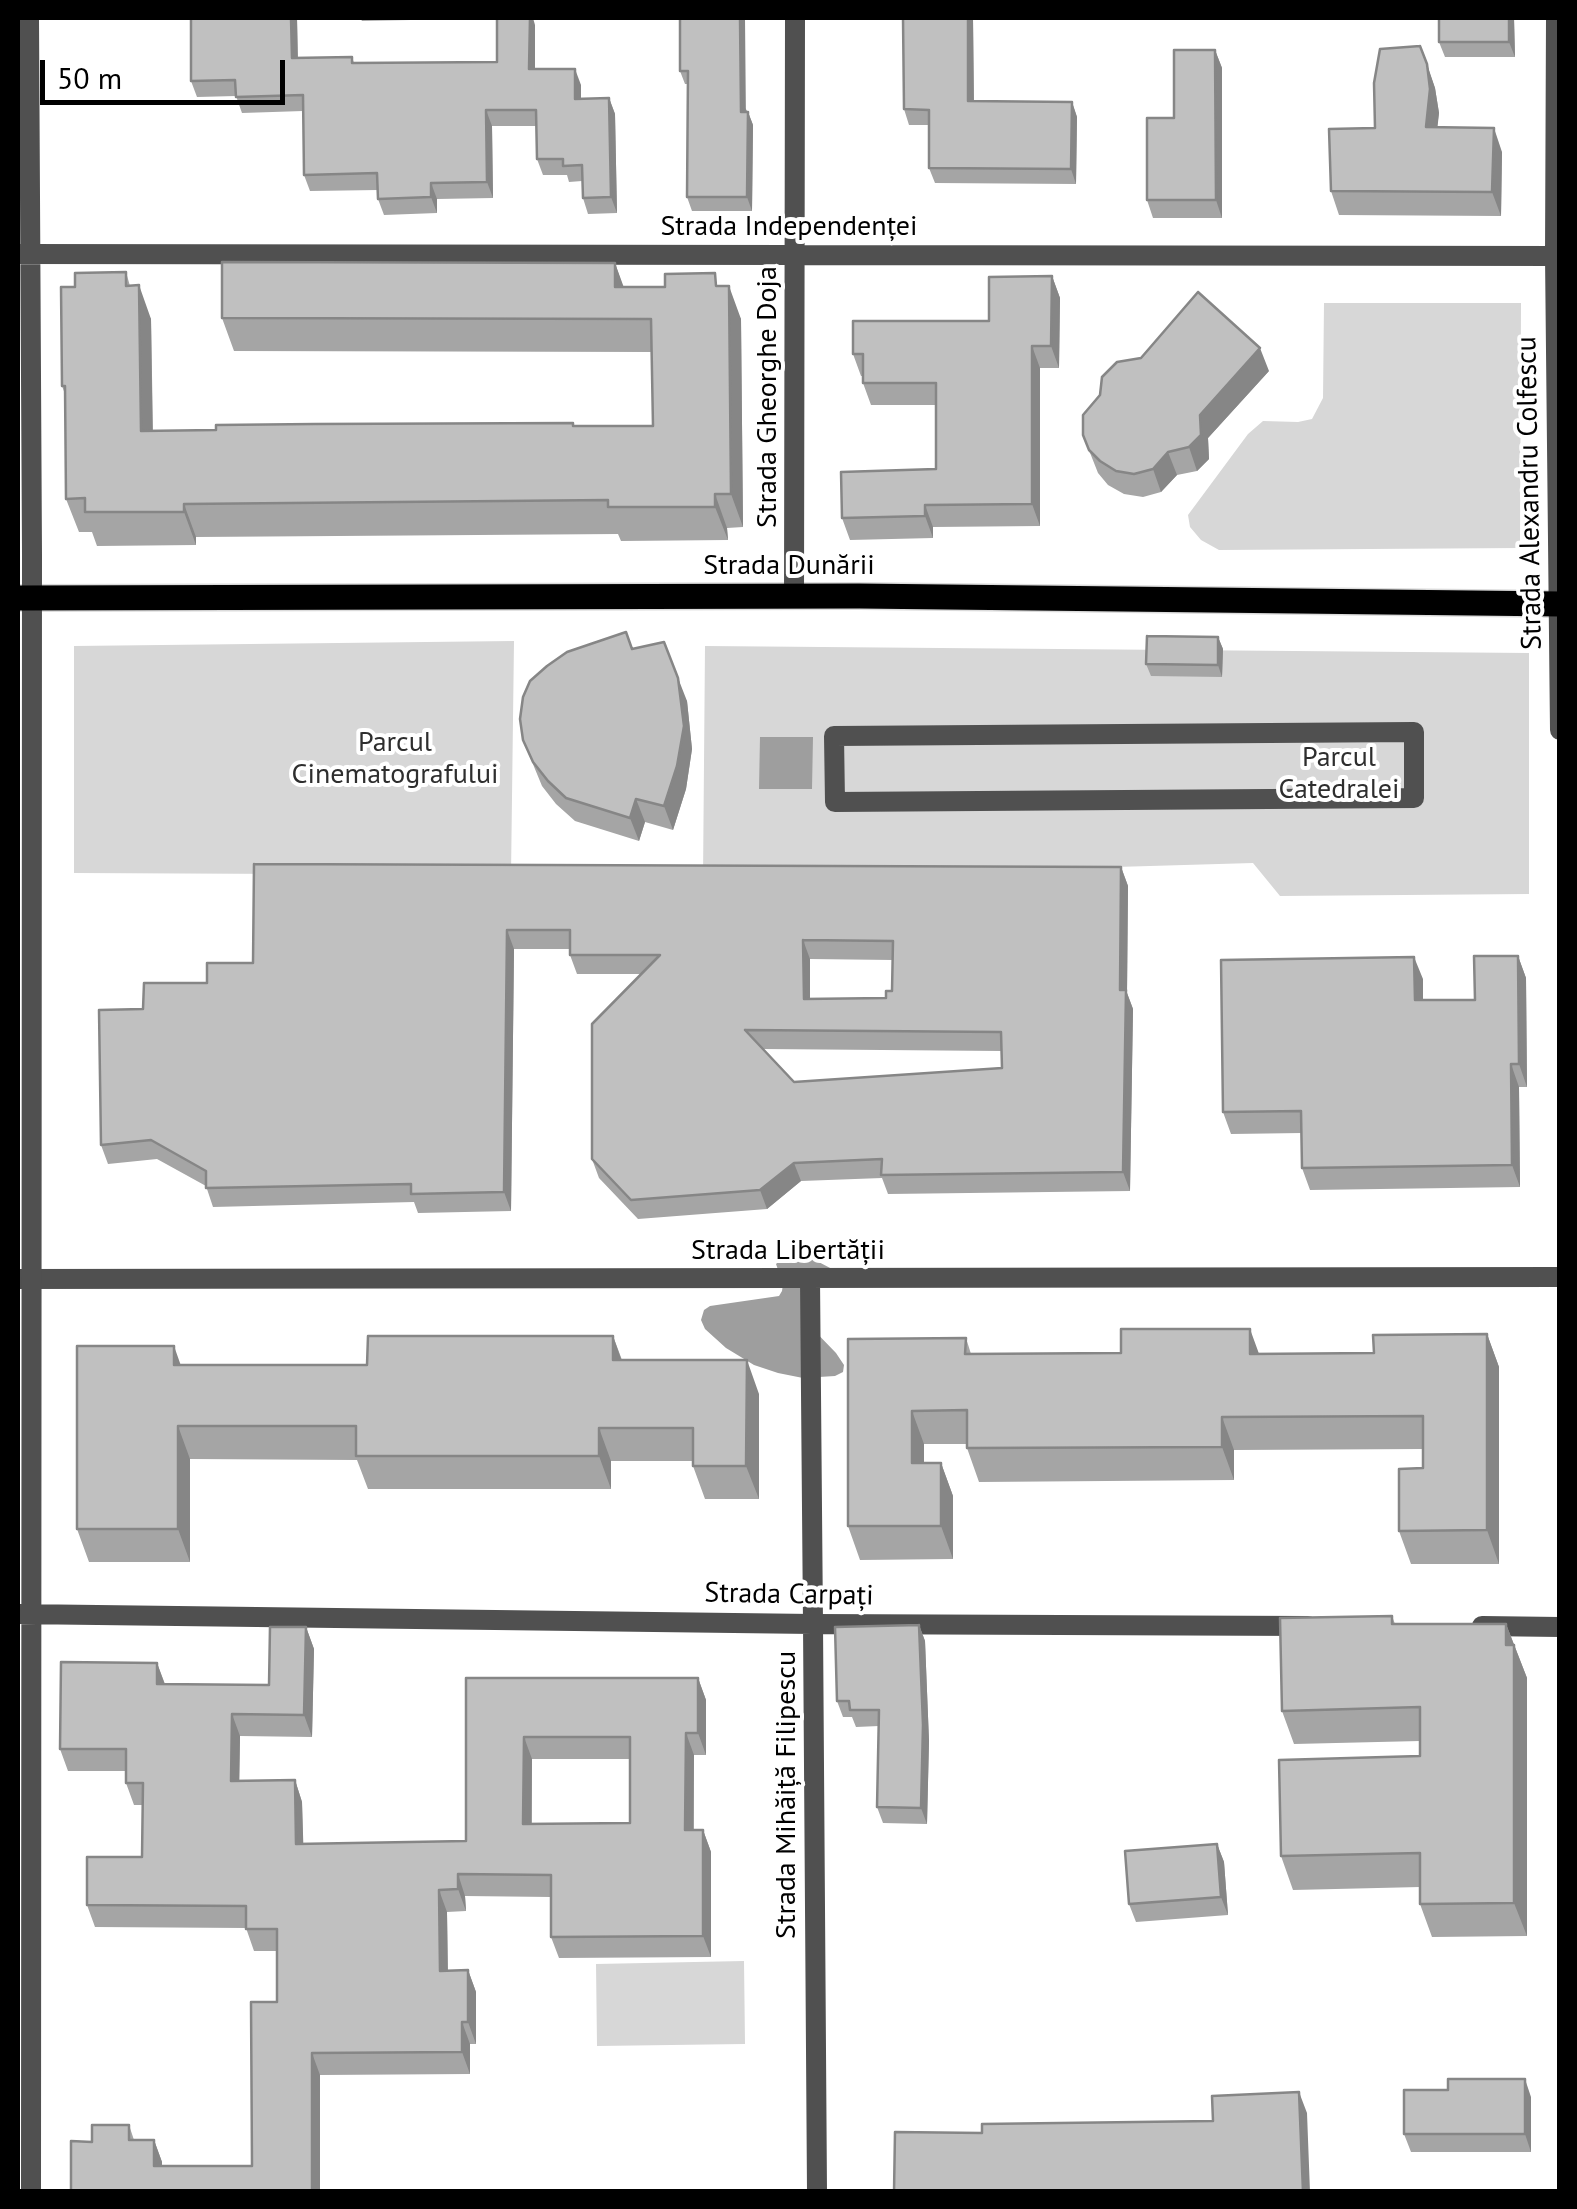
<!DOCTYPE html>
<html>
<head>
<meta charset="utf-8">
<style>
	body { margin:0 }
	#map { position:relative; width:1577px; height:2209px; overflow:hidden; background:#fff; font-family:"PT Sans",sans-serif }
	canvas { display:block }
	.frame { position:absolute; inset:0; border:20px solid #000; pointer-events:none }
	.scale { position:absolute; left:40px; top:60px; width:245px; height:45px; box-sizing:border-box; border:5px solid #000; border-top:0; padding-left:12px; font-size:30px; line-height:35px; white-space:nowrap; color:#000; -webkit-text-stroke:8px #fff; paint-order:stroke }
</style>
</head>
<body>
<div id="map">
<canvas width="1577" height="2209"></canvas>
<div class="frame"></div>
<div class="scale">50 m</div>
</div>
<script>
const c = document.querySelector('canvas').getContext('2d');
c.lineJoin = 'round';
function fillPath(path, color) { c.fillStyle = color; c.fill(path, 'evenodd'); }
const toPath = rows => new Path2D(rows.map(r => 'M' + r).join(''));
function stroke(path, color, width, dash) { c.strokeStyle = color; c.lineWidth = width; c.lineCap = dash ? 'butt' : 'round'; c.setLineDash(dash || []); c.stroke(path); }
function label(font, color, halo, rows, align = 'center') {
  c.font = font + ' "PT Sans",sans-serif'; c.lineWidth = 8; c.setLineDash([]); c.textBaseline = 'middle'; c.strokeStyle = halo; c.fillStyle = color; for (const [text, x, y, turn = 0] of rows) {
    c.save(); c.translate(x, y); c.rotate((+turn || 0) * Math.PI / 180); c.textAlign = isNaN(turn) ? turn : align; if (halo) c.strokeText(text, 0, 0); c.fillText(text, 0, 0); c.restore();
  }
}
fillPath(toPath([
	[1324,303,1521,303,1520,548,1219,550,1201,540,1190,527,1188,515,1248,434,1263,421,1298,422,1312,419,1323,398],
	[514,641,511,875,74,873,74,646],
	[705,646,1529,653,1529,894,1280,896,1253,863,703,879],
	[744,1961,745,2044,597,2046,596,1964]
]), '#d7d7d7');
fillPath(toPath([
	[760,737,813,737,812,789,759,789],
	[792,1256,813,1259,832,1269,806,1294,807,1323,836,1353,844,1365,843,1372,835,1376,803,1378,778,1373,754,1365,726,1348,705,1329,701,1320,704,1310,710,1306,779,1296,782,1291,783,1284,776,1264,782,1258]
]), '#9e9e9e');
const primary = toPath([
	[18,598,859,596,1560,604]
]);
stroke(primary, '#dbdbdb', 28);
stroke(toPath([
	[1414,732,1414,798,835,802,834,736,1414,732],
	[810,1278,813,1624],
	[18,1279,1560,1277]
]), '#505050', 20);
stroke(toPath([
	[29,18,32,554,31,2192],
	[1556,18,1555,256,1560,730],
	[19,254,1560,256],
	[794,596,795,18],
	[18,1614,813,1624,1308,1626],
	[813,1624,817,2192],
	[1482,1626,1560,1627]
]), '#505050', 20);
stroke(primary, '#000', 25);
fillPath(toPath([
	[191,18,297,18,298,58,352,57,354,63,497,62,535,25,535,69,581,85,581,98,609,98,615,114,617,213,588,214,583,198,582,181,569,182,567,175,543,175,537,159,536,126,492,126,493,198,437,199,437,213,384,215,378,199,378,190,310,191,304,175,303,111,242,113,236,96,197,97,191,81],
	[360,18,411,18,411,20,362,21],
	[680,18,748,112,753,125,752,211,692,211,687,197,688,84,685,84,680,71],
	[903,18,973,18,974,101,1072,102,1077,117,1076,184,935,183,929,168,929,125,909,125,904,109],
	[1439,18,1514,18,1515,57,1445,57,1439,42],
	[1420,46,1435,88,1439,113,1437,127,1502,152,1501,216,1339,215,1331,191,1375,128],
	[1215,50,1222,68,1222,218,1153,218,1147,200,1174,118],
	[615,263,623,287,720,286,741,319,743,527,727,528,728,540,621,541,618,534,196,537,196,545,97,546,92,532,79,532,66,499,65,394,62,386,75,287,126,272,130,286,151,319,153,431,653,426,652,352,234,351,222,318],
	[1052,276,1060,298,1059,368,1040,368,1040,526,933,527,933,538,850,540,842,518,936,469,936,405,871,405,863,383,863,376,861,376,853,354,989,321],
	[1269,371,1208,438,1209,459,1197,471,1177,475,1161,492,1143,497,1124,494,1108,485,1098,473,1083,435],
	[1218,637,1223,649,1222,677,1151,676,1146,664],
	[633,649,687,701,692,749,686,789,673,830,645,822,639,841,575,821,556,804,542,786,523,740],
	[254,864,1121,867,1128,886,1127,993,1133,1009,1130,1191,888,1194,882,1178,801,1181,767,1209,638,1219,599,1178,592,1159,641,974,577,974,570,955,570,949,514,949,511,1211,418,1213,414,1202,213,1207,206,1186,157,1159,108,1164,101,1145,143,1009,253,963],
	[810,959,893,960,892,991,886,998,810,999],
	[763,1049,1002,1051,1002,1068,794,1082],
	[1518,956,1526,978,1527,1087,1519,1087,1520,1187,1310,1190,1302,1168,1302,1133,1231,1134,1223,1112,1423,979,1423,1000,1475,1000],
	[1487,1334,1499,1367,1499,1564,1411,1564,1399,1531,1423,1468,1423,1449,1234,1450,1234,1480,979,1482,967,1448,967,1444,924,1444,924,1463,941,1463,953,1496,953,1559,860,1560,848,1526,848,1339,966,1338,971,1354,1374,1353],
	[613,1336,622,1360,759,1394,759,1499,705,1499,693,1466,693,1461,611,1461,611,1489,368,1489,357,1460,190,1459,190,1562,89,1562,77,1529,181,1365,367,1365],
	[1392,1616,1395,1624,1506,1624,1527,1678,1527,1936,1432,1937,1420,1904,1420,1887,1293,1890,1281,1856,1420,1756,1420,1741,1294,1744,1282,1711],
	[919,1625,925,1641,929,1741,927,1824,883,1823,877,1807,879,1726,856,1727,852,1717,843,1717,837,1701],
	[306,1627,314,1649,312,1737,240,1736,239,1781,295,1780,302,1802,303,1844,466,1841,466,1678,698,1678,706,1700,706,1755,694,1755,694,1830,703,1830,711,1852,711,1957,559,1958,551,1937,551,1897,465,1896,466,1911,447,1912,448,1971,468,1970,476,1992,476,2044,470,2044,470,2074,320,2075,320,2192,71,2192,92,2142,129,2125,134,2140,154,2140,162,2162,162,2166,252,2166,277,2002,277,1951,254,1951,246,1928,95,1927,87,1905,142,1857,143,1805,134,1805,126,1783,126,1771,68,1771,60,1749,157,1663,165,1684,269,1685],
	[532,1759,630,1759,630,1823,532,1824],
	[1217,1844,1224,1862,1228,1915,1136,1922,1129,1904],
	[1531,2097,1531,2152,1411,2152,1404,2134]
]), '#a5a5a5');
fillPath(toPath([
	[291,18,297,18,298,75,292,58],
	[530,18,533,18,535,25,535,86,529,69],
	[740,18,745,18,746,125,741,112],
	[968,18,973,18,974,117,968,101],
	[1509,18,1514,18,1515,57,1509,42],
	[1215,50,1222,68,1222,218,1216,200],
	[1427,64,1435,88,1439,113,1435,150,1426,127],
	[575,69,581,85,581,115,575,99],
	[609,98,615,114,617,213,611,197],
	[1072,102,1077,117,1076,184,1071,169],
	[486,110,492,126,493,198,487,182],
	[748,112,753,125,752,211,747,197],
	[1494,128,1502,152,1501,216,1492,192],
	[431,183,437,199,437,213,431,197],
	[615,263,627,296,627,320,615,287],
	[1052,276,1060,298,1059,368,1051,346],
	[139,285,151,319,153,464,141,431],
	[729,286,741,319,743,527,731,494],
	[1032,346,1040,368,1040,526,1032,504],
	[1260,348,1269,371,1208,438,1209,459,1197,471,1189,447,1200,415],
	[1168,452,1177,475,1161,492,1153,469],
	[715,494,727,528,728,540,715,507],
	[184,504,196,537,196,545,184,512],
	[925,505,933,527,933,538,925,516],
	[1218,637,1223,649,1222,677,1218,665],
	[678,678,687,701,692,749,686,789,673,830,664,806],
	[636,799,645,822,639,841,630,818],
	[1121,867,1128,886,1127,993,1133,1009,1130,1191,1123,1172,1120,990],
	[507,930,514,949,511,1211,504,1192],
	[803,940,810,959,810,1017,804,999],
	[1518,956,1526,978,1527,1087,1519,1064],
	[1414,957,1423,979,1423,1022,1415,1000],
	[1511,1064,1519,1087,1520,1187,1512,1165],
	[794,1163,801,1181,767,1209,760,1190],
	[1250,1329,1262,1362,1250,1354],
	[1487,1334,1499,1367,1499,1564,1487,1530],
	[613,1336,625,1370,613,1360],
	[174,1346,186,1380,174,1365],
	[747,1360,759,1394,759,1499,746,1466],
	[912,1411,924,1444,924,1497,912,1463],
	[1222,1417,1234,1450,1234,1480,1222,1447],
	[178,1426,190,1459,190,1562,178,1529],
	[599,1428,611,1461,611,1489,599,1456],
	[941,1463,953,1496,953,1559,941,1526],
	[1506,1624,1527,1678,1527,1936,1514,1903],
	[919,1625,925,1641,929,1741,927,1824,921,1808],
	[306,1627,314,1649,312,1737,304,1715],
	[157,1663,165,1685,157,1684],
	[698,1678,706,1700,706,1755,698,1733],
	[232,1714,240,1736,239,1803,231,1781],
	[686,1733,694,1755,693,1852,685,1830],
	[524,1737,532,1759,531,1846,523,1824],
	[295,1780,302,1802,304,1866,296,1844],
	[703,1830,711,1852,711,1957,703,1936],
	[1217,1844,1224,1862,1228,1915,1221,1897],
	[458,1874,465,1896,466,1911,458,1889],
	[439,1890,447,1912,448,1992,440,1971],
	[468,1970,476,1992,476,2044,468,2022],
	[462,2022,470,2044,470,2074,462,2052],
	[312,2053,320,2075,320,2192,312,2192],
	[1525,2079,1531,2097,1531,2152,1525,2134],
	[1299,2092,1307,2113,1310,2192,1303,2192],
	[154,2140,162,2162,162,2188,154,2166]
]), '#868686');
const building = toPath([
	[191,18,291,18,292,58,352,57,352,63,497,62,497,18,530,18,529,69,575,69,575,99,609,98,611,197,583,198,582,165,563,166,563,159,537,159,536,110,486,110,487,182,431,183,431,197,378,199,377,173,304,175,303,95,236,97,235,80,191,81,191,18],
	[680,18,740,18,741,112,748,112,747,197,687,197,688,71,680,71,680,18],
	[903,18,968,18,968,101,1072,102,1071,169,929,168,929,110,904,109,903,18],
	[1439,18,1509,18,1509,42,1439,42,1439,18],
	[1420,46,1427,64,1430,89,1426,127,1494,128,1492,192,1331,191,1329,129,1375,128,1374,83,1380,49,1420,46],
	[1174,50,1215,50,1216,200,1147,200,1147,118,1174,118,1174,50],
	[222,262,615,263,615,287,665,287,665,274,715,273,716,286,729,286,731,494,715,494,715,507,608,507,608,500,184,504,184,512,85,512,85,498,66,499,65,386,62,386,61,287,75,287,75,273,126,272,126,286,139,285,141,431,216,430,216,425,315,424,573,423,573,426,653,426,651,319,222,318,222,262],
	[1052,276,1051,346,1032,346,1032,504,925,505,925,516,842,518,841,472,936,469,936,383,863,383,863,354,853,354,853,321,989,321,989,277,1052,276],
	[1198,292,1260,348,1200,415,1201,435,1189,447,1168,452,1153,469,1134,474,1116,471,1100,461,1089,450,1083,435,1083,415,1100,395,1102,377,1117,362,1141,358,1198,292],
	[626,632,632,649,664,642,678,678,684,726,677,766,664,806,636,799,630,818,566,798,548,781,533,762,523,740,520,719,523,697,530,681,547,666,567,652,626,632],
	[1147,636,1218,637,1218,665,1146,664,1147,636],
	[254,864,1121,867,1120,990,1126,990,1123,1172,881,1175,882,1159,794,1163,760,1190,631,1200,592,1159,592,1024,660,955,570,955,570,930,507,930,504,1192,411,1194,411,1184,206,1188,206,1171,151,1140,101,1145,99,1010,143,1009,144,983,207,983,207,963,253,963,254,864],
	[803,940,893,941,892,991,886,991,886,998,804,999,803,940],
	[745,1030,1001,1032,1002,1068,794,1082,745,1030],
	[1474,956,1518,956,1519,1064,1511,1064,1512,1165,1302,1168,1301,1111,1223,1112,1221,960,1414,957,1415,1000,1475,1000,1474,956],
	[1121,1329,1250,1329,1250,1354,1374,1353,1373,1335,1487,1334,1487,1530,1399,1531,1399,1469,1423,1468,1423,1416,1222,1417,1222,1447,967,1448,967,1410,912,1411,912,1463,941,1463,941,1526,848,1526,848,1339,966,1338,965,1354,1121,1353,1121,1329],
	[368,1336,613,1336,613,1360,747,1360,746,1466,693,1466,693,1428,599,1428,599,1456,356,1456,356,1426,178,1426,178,1529,77,1529,77,1346,174,1346,174,1365,367,1365,368,1336],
	[1392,1616,1392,1624,1506,1624,1506,1645,1514,1645,1514,1903,1420,1904,1420,1853,1281,1856,1279,1760,1420,1756,1420,1707,1282,1711,1280,1618,1392,1616],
	[919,1625,923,1725,921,1808,877,1807,879,1710,850,1710,849,1701,837,1701,835,1627,919,1625],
	[270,1627,306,1627,304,1715,232,1714,231,1781,295,1780,296,1844,466,1841,466,1678,698,1678,698,1733,686,1733,685,1830,703,1830,703,1936,551,1937,551,1875,458,1874,458,1889,439,1890,440,1971,468,1970,468,2022,462,2022,462,2052,312,2053,312,2192,71,2192,71,2141,92,2142,92,2125,129,2125,129,2140,154,2140,154,2166,252,2166,251,2002,277,2002,277,1929,246,1929,246,1906,87,1905,87,1857,142,1857,143,1783,126,1783,126,1749,60,1749,61,1662,157,1663,157,1684,269,1685,270,1627],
	[524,1737,630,1737,630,1823,523,1824,524,1737],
	[1217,1844,1221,1897,1129,1904,1125,1851,1217,1844],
	[1448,2079,1525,2079,1525,2134,1404,2134,1404,2090,1448,2090,1448,2079],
	[1299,2092,1303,2192,894,2192,895,2132,982,2133,982,2124,1213,2121,1212,2096,1299,2092]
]);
fillPath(building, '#c0c0c0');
stroke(building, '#868686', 2.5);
label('28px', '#000', '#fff', [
	["Strada Independenței",789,227],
	["Strada Gheorghe Doja",768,397,-90],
	["Strada Alexandru Colfescu",1530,493,-91],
	["Strada Dunării",789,566],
	["Strada Libertății",788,1251],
	["Strada Carpați",789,1595,1],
	["Strada Mihăiță Filipescu",787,1795,-90]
]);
label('28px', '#2e2e2e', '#fff', [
	["Parcul",395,743],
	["Cinematografului",395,775],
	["Parcul",1339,758],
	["Catedralei",1339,790]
]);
</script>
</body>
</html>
